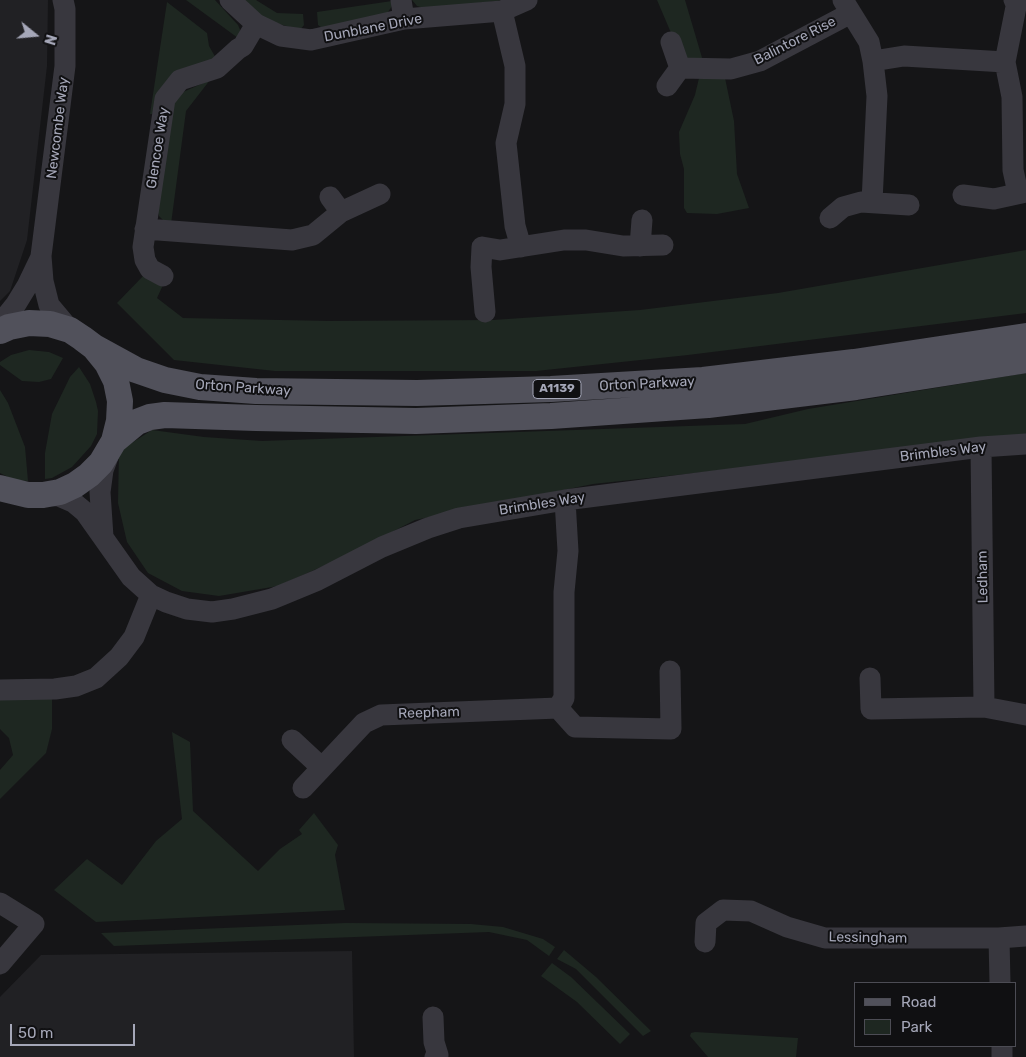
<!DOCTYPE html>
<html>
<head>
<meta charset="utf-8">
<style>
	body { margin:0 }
	#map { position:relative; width:1026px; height:1057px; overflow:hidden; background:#151517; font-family:Rubik,sans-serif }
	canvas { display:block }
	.legend { position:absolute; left:854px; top:982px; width:162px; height:65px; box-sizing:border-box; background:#101012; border:1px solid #4c4c54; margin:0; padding:6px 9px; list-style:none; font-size:15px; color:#a5a7b8 }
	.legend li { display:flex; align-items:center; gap:10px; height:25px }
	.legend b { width:25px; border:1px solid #4c4c54 }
	.north { position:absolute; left:10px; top:10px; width:50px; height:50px; -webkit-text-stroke:4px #101012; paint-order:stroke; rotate:107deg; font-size:14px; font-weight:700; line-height:20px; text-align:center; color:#a5a7b8 }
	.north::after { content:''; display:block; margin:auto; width:18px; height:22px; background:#a5a7b8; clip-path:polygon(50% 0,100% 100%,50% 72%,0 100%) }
	.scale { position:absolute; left:10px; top:1024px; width:125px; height:22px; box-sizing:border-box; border:2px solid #a5a7b8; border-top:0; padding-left:6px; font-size:15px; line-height:18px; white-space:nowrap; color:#a5a7b8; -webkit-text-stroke:4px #101012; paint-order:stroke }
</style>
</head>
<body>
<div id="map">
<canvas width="1026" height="1057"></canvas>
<ul class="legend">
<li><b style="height:6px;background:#51515b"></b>Road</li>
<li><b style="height:14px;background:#1e2721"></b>Park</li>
</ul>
<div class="north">N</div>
<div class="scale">50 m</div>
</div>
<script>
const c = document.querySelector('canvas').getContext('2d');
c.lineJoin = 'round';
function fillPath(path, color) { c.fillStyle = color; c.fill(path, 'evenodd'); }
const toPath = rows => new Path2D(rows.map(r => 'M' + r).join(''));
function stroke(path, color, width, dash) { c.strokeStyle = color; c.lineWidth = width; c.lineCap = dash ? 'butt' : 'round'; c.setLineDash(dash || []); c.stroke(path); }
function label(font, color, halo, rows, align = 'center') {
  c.font = font + ' Rubik,sans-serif'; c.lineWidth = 4; c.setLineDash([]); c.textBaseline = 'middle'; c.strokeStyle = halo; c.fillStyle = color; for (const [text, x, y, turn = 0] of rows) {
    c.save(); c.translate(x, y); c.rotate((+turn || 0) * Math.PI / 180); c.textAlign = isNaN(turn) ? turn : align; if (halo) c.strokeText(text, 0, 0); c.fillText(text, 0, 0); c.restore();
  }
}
fillPath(toPath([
	[0,0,48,0,47,66,27,240,10,291,0,301],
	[352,951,354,1057,0,1057,0,997,41,955]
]), '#212124');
fillPath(toPath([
	[186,0,215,0,238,25,241,32,238,38],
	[240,0,256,0,277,13,303,14,304,25,300,30,262,19],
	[412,0,505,0,427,9,417,6],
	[657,0,685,0,703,61,683,61],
	[392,1,392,6,386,15,325,30,318,25,317,12],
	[167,2,207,33,209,46,217,60,152,114,150,114],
	[699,78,725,78,734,121,737,174,749,208,717,214,687,213,684,208,684,169,680,154,679,132,695,95],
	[210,80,186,111,171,224,164,221,159,216,157,209,172,104,181,93],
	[1026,250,1026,313,688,355,536,371,275,371,174,360,117,303,145,274,163,285,157,298,183,318,329,321,493,320,640,310,778,293],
	[29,350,49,352,63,358,51,379,39,382,22,381,0,365,0,362,11,355],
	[79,367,90,384,96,402,98,411,97,434,91,446,72,467,52,478,45,479,45,453,52,414,70,377],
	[1026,373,1026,440,937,447,593,484,415,520,346,556,278,586,219,596,182,591,148,573,127,542,118,503,119,451,152,430,204,437,262,441,745,424,808,409],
	[0,390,8,403,25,447,28,481,14,480,0,473],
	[52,696,52,729,46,753,0,799,0,770,13,755,9,738,0,729,0,699],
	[172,732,190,742,193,811,258,871,280,849,302,834,299,830,314,813,338,845,335,855,345,910,96,922,54,890,87,859,122,885,156,841,182,819],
	[346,923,471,924,503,927,543,939,555,947,549,956,527,940,489,932,114,946,101,933],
	[564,950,596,977,651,1031,643,1036,576,969,557,959],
	[552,963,571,977,630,1034,620,1044,577,1002,541,976],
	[695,1032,798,1038,796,1057,708,1057,690,1036,691,1033]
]), '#1e2721');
stroke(toPath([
	[63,0,65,9,65,66,41,256,43,281,49,305,70,330],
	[230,0,256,24,281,36,311,40,404,19,502,11,527,0],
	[401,0,404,19],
	[843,0,869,42,873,61,877,96,872,202],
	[1014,0,1017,2,1005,62,1012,97,1013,170,1018,193],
	[502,11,515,66,515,104,506,143,515,226,521,247],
	[873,61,904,56,1005,62],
	[680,68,731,69,760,61,851,13],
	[667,86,680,68,671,42],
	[963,195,994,199,1026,192],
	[330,197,341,212],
	[830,218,843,207,861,202,909,205],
	[145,229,292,240,313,235,341,212,380,194],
	[640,246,642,220],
	[163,276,150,269,145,260,143,247,165,99,180,80,217,68,238,49,243,46,256,24],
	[485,312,481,267,482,247,500,250,564,240,586,240,623,246,663,245],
	[0,324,16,304,27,286,40,259],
	[43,495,59,496,73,502,85,512,131,577,151,595,166,602,187,609,212,612,233,609,272,599,318,580,382,547,428,528,459,518,565,500,981,447,1026,444],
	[565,500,568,551,564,592,564,698,558,708,575,727,671,729,670,671],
	[103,537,100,492,103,470,109,454],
	[870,678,871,709,984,707,981,447],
	[0,690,55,689,76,686,96,678,119,657,134,637,151,595],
	[984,707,1026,715],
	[292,740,321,767],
	[303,788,364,723,381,715,558,708],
	[0,903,34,924,0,964],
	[999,938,1000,983],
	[705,942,706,923,723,910,751,911,787,927,825,938,999,938,1026,936],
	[433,1017,434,1042,438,1055,435,1057],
	[1002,1046,1002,1057]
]), '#38373e', 21);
stroke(toPath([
	[0,331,9,327,29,323,50,324,70,330,82,338,94,347,107,363,116,381,120,401,119,421,114,441,101,463,89,475,75,485,60,492,43,495,28,495,0,488],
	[94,347,136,370,165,380,200,387,256,391,417,393,551,389,703,380,854,362,1026,336],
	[114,441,137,422,150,417,165,415,256,418,416,421,551,416,708,405,856,387,1026,360]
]), '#51515b', 26);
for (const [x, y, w] of [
	[557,389,48]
]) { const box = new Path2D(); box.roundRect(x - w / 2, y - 9.5, w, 19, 4); c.fillStyle = '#101012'; c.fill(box); stroke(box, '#a5a7b8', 1); }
label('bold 12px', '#a5a7b8', null, [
	["A1139",557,389]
]);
label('14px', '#a5a7b8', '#101012', [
	["Dunblane Drive",373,28,-11],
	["Balintore Rise",795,41,-27],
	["Newcombe Way",58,128,-83],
	["Glencoe Way",158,148,-81],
	["Orton Parkway",647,384,-3],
	["Orton Parkway",243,388,4],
	["Brimbles Way",943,452,-7],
	["Brimbles Way",542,504,-9],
	["Ledham",983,577,-91],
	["Reepham",429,713,-2],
	["Lessingham",868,938,1]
]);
</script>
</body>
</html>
